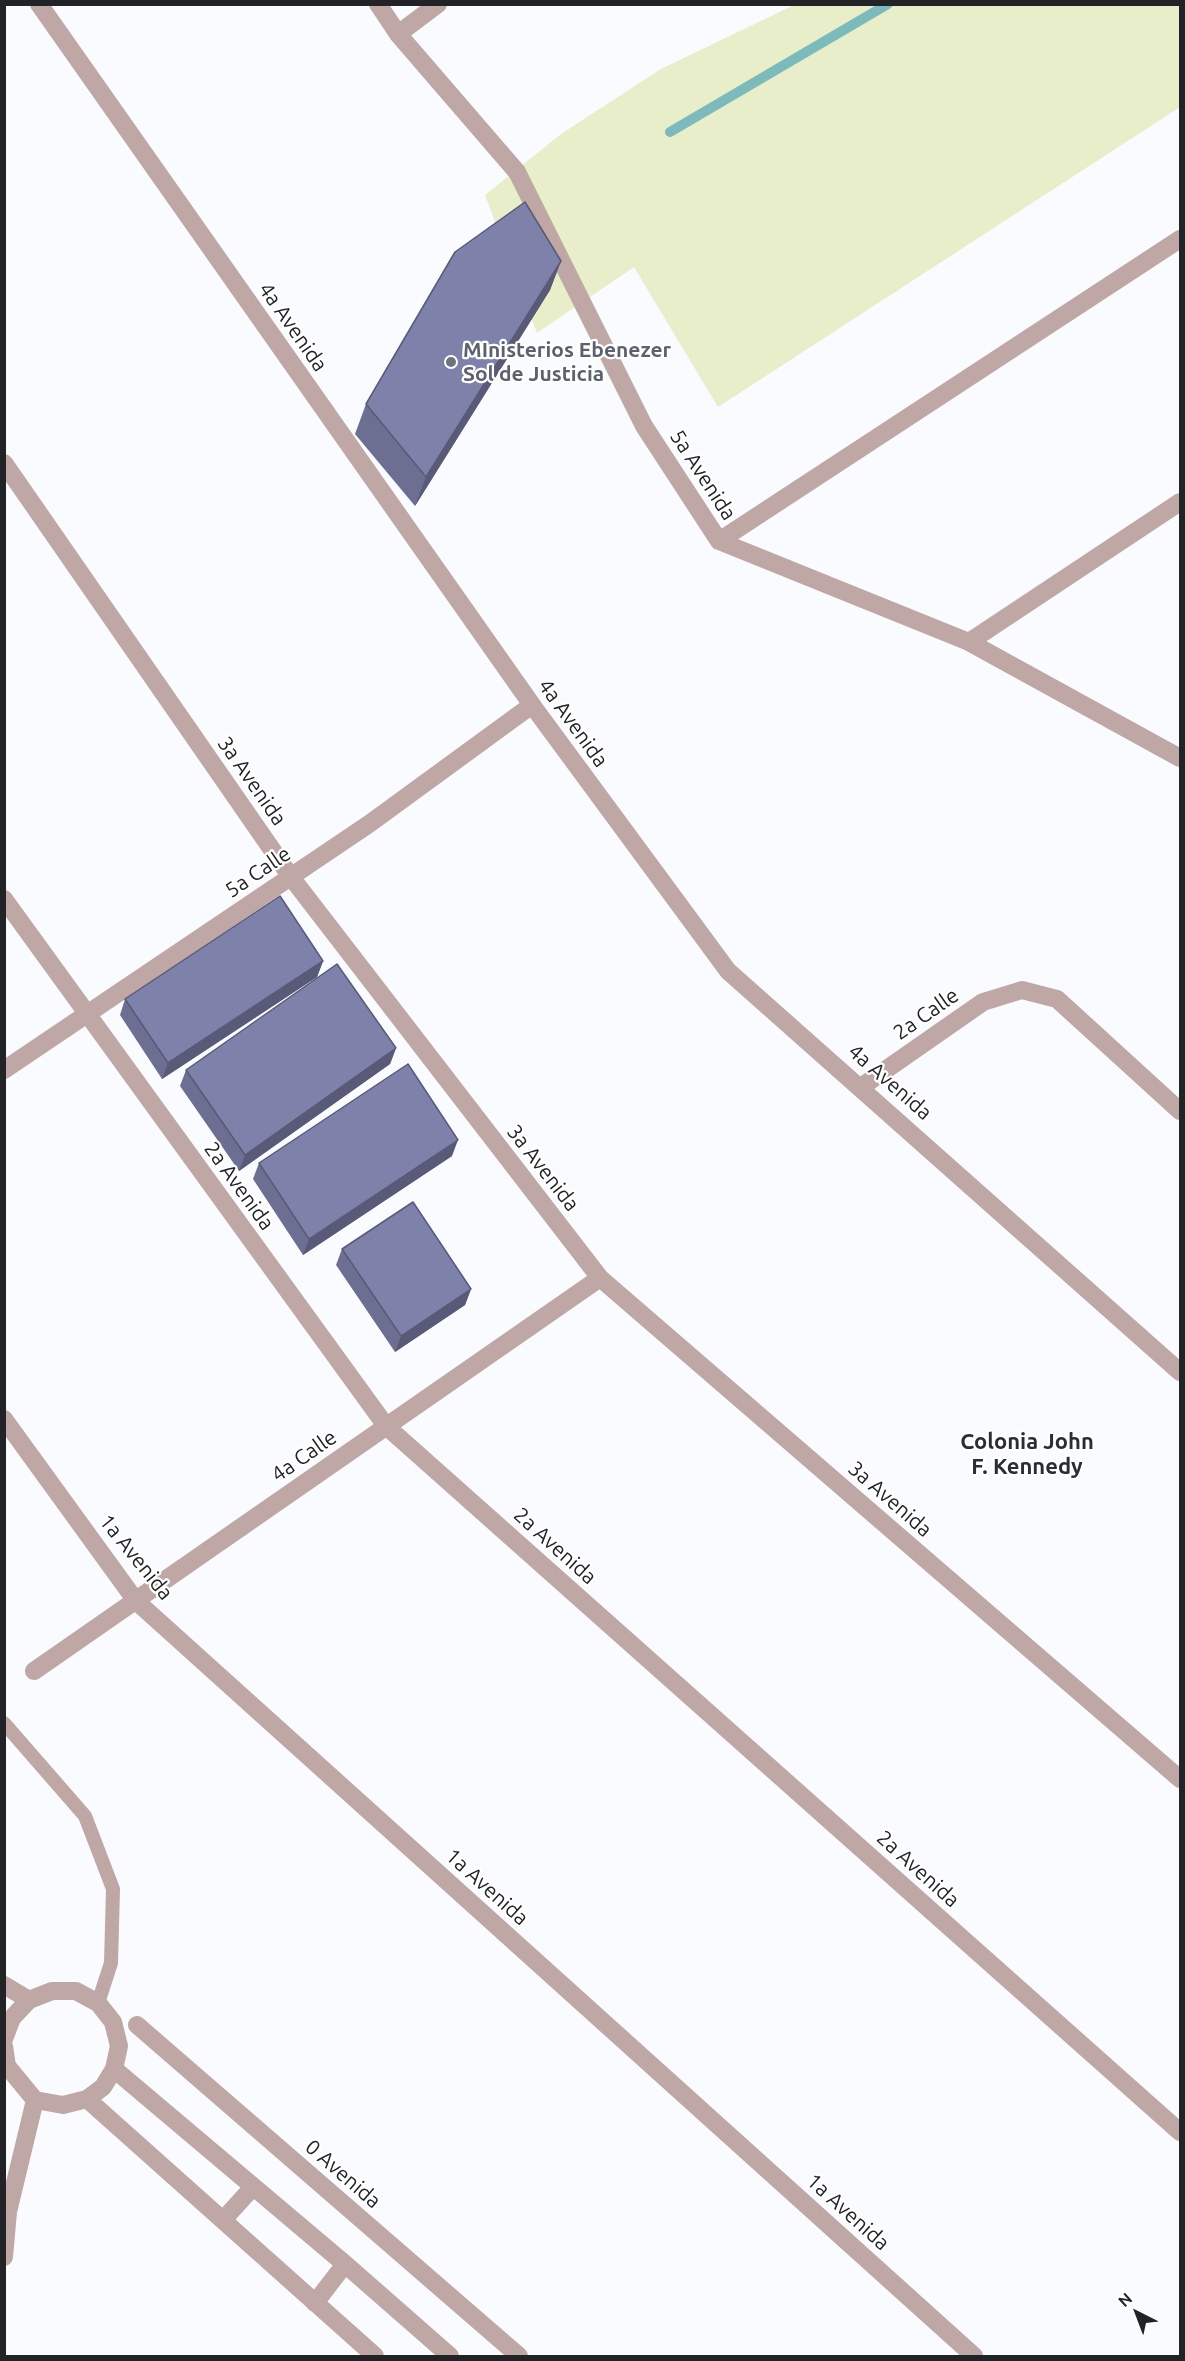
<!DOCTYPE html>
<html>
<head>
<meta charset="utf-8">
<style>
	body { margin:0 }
	#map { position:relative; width:1185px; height:2361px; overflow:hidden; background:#f9fbff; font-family:Ubuntu,sans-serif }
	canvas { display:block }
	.frame { position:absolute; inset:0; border:6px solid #222326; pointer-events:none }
	.north { position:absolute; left:1107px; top:2283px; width:60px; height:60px; -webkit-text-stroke:4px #fff; paint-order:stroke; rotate:318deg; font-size:16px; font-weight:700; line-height:24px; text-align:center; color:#222326 }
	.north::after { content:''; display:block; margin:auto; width:21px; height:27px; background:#222326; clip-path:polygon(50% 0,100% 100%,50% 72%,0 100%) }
</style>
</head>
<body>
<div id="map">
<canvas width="1185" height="2361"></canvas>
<div class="frame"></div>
<div class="north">N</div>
</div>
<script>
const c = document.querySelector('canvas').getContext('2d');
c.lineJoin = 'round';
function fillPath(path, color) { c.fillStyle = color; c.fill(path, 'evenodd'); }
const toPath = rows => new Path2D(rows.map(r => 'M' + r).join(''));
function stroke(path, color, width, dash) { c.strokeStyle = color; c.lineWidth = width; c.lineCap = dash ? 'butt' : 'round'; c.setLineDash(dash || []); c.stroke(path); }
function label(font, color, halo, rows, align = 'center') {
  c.font = font + ' Ubuntu,sans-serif'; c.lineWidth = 4.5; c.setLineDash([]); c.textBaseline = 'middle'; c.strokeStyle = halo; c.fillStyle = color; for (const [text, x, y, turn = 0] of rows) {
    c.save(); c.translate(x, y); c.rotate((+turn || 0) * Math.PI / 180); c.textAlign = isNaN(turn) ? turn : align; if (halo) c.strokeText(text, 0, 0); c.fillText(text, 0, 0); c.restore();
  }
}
fillPath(toPath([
	[794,5,1180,5,1180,107,718,407,634,267,537,333,485,195,561,134,661,69]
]), '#e7eec9');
stroke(toPath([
	[670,132,888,4]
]), '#7cbabb', 10);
stroke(toPath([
	[4,1723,85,1816,113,1889,111,1963,98,2003]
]), '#bfa7a5', 14);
stroke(toPath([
	[378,4,398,34,517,172,644,426,719,541,969,642,1180,758],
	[398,34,438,4],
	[4,463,291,877,600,1278,1180,1779],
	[719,541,1180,239],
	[969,642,1180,502],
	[4,899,386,1426,1180,2132],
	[4,1070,369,824,532,705],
	[861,1087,983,1002,1022,990,1057,999,1180,1111],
	[4,1419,136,1601,974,2356],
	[34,1671,600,1278],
	[4,1985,29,2000],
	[137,2025,519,2356],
	[4,2039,12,2018,29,2000,52,1991,76,1991,98,2003,113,2022,119,2046,114,2069,103,2087,87,2099,63,2105,35,2100,7,2066,4,2046],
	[114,2069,345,2264,450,2356],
	[87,2099,375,2356],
	[223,2220,253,2187],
	[4,2257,8,2212,35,2100],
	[315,2303,345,2264]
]), '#bfa7a5', 18);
stroke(toPath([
	[39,4,532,705,728,971,1180,1372]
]), '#bfa7a5', 18);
fillPath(toPath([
	[561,261,550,290,415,506,355,434,366,404],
	[323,961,317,977,162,1079,120,1015,125,999],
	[396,1048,390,1064,239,1171,180,1086,186,1070],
	[452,1156,303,1255,253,1179,259,1163],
	[342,1249,471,1289,465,1305,395,1352,336,1265]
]), '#6c6f92');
fillPath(toPath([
	[561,261,550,290,415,506,426,477],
	[323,961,317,977,162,1079,168,1063],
	[396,1048,390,1064,239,1171,245,1155],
	[458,1140,452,1156,303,1255,309,1239],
	[471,1289,465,1305,395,1352,401,1336]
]), '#585a77');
const building = toPath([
	[525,202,561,261,426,477,366,404,455,252,525,202],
	[280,896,323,961,168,1063,125,999,280,896],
	[337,964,396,1048,245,1155,186,1070,337,964],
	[408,1064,458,1140,309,1239,259,1163,408,1064],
	[413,1202,471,1289,401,1336,342,1249,413,1202]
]);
fillPath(building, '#7e81aa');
stroke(building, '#585a77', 1.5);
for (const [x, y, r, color] of [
	[451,362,6,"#6b7280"]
]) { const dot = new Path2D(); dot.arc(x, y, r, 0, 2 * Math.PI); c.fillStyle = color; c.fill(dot); stroke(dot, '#fff', 2); }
label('21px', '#222326', '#fff', [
	["4a Avenida",293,327,55],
	["5a Avenida",703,475,57],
	["4a Avenida",573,723,54],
	["3a Avenida",252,781,55],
	["5a Calle",258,872,-34],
	["2a Calle",926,1014,-35],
	["4a Avenida",890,1082,41],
	["3a Avenida",543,1168,52],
	["2a Avenida",239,1186,54],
	["4a Calle",304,1456,-35],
	["3a Avenida",890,1499,41],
	["2a Avenida",555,1546,42],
	["1a Avenida",136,1557,51],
	["2a Avenida",918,1869,42],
	["1a Avenida",487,1887,42],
	["0 Avenida",343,2174,41],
	["1a Avenida",848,2212,42]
]);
label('bold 21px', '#5b616d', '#fff', [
	["MInisterios Ebenezer",463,350],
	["Sol de Justicia",463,374]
], 'left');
label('bold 22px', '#2a2d31', '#fff', [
	["Colonia John",1027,1442],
	["F. Kennedy",1027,1467]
]);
</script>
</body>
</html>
